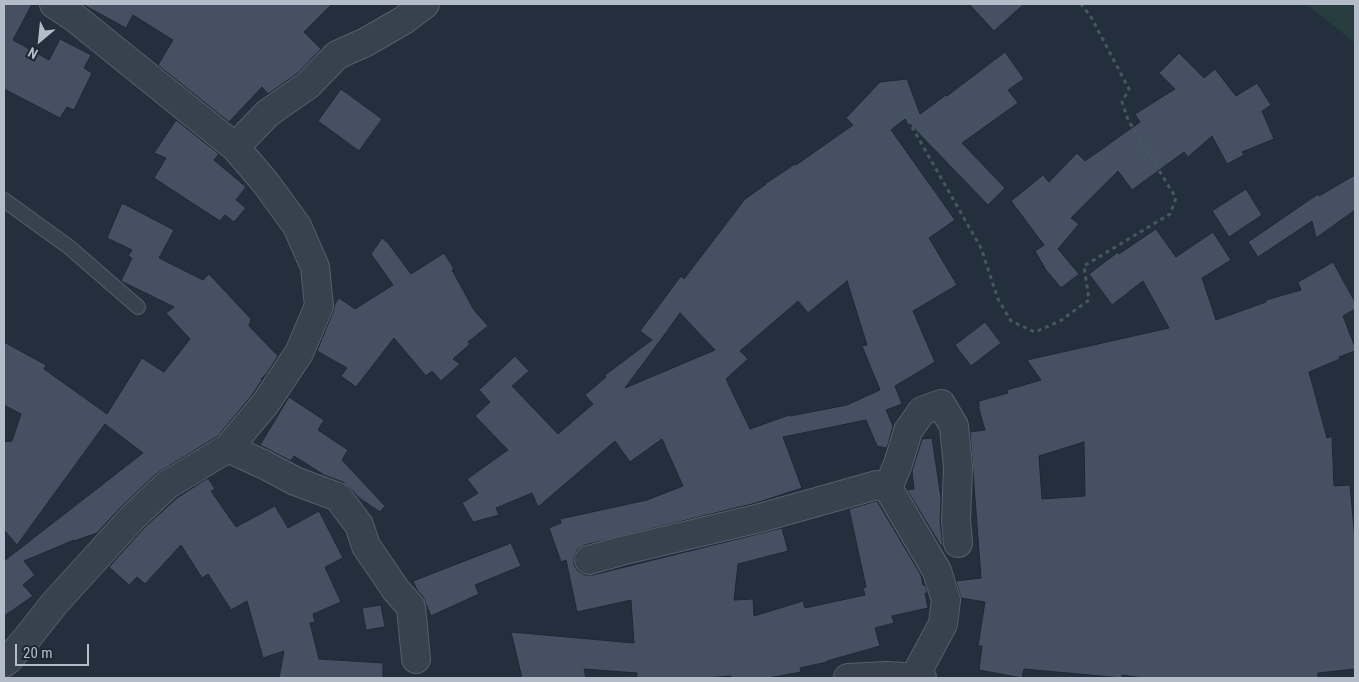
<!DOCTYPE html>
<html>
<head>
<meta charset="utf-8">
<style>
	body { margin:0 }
	#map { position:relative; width:1359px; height:682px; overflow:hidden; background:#242f3e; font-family:"Roboto Condensed",sans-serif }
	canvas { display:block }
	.frame { position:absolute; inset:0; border:5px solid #b4bcc9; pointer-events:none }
	.north { position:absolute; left:15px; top:15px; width:50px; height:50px; -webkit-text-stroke:4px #1d2633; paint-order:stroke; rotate:208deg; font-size:14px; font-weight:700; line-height:20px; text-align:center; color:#b4bcc9 }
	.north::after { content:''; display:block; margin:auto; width:18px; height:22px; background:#b4bcc9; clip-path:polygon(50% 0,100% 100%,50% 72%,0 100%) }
	.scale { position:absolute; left:15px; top:644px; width:74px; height:22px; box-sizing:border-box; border:2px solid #b4bcc9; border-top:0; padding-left:6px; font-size:15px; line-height:18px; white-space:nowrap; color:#b4bcc9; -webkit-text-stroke:4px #1d2633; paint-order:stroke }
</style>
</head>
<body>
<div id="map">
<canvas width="1359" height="682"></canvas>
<div class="frame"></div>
<div class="north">N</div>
<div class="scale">20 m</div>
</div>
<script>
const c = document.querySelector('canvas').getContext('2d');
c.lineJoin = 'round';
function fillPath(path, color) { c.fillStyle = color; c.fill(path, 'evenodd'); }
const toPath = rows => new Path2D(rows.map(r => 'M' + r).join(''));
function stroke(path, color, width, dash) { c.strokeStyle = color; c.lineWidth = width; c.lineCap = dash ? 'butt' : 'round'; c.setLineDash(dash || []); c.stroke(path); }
fillPath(toPath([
	[1306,4,1355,4,1355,43]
]), '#263c3f');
const building = toPath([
	[4,4,32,4,13,40,49,60,60,39,91,55,84,68,92,73,74,110,67,107,60,118,4,89,4,4],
	[82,4,332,4,304,32,321,49,298,73,268,94,262,87,229,122,158,65,173,40,133,15,126,28,82,4],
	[969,4,1024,4,994,31,969,4],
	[1005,52,1024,79,1008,90,1018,103,962,143,1005,188,988,205,905,119,891,130,955,220,929,238,957,285,913,311,935,362,895,386,902,404,886,410,893,426,887,448,877,446,866,420,783,437,802,488,756,503,585,545,578,549,574,557,574,565,578,571,585,575,593,575,782,528,788,551,738,564,734,600,753,599,754,616,803,601,805,608,865,595,863,588,866,587,849,509,877,501,921,575,923,585,925,585,928,593,925,593,928,608,892,616,894,623,875,628,880,646,827,661,827,662,800,668,801,672,768,678,731,678,731,676,704,678,637,678,637,673,584,669,586,678,522,678,511,632,634,643,631,600,577,612,566,560,561,562,549,528,561,523,560,519,647,500,683,486,662,439,630,462,615,441,538,507,532,493,496,508,499,515,473,522,462,503,478,493,467,479,508,450,475,416,490,402,479,390,515,356,529,371,512,386,558,434,593,404,585,395,606,377,605,375,652,340,640,331,681,276,684,279,745,199,765,185,765,184,795,164,796,165,853,125,846,118,880,82,907,79,920,114,946,95,947,96,1005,52],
	[847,281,867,345,862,346,880,390,847,405,790,416,789,415,750,429,726,379,748,359,740,351,798,301,808,313,847,281],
	[680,313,715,350,625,388,662,338,680,313],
	[1179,53,1204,78,1215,69,1236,96,1257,83,1271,105,1262,111,1274,139,1242,152,1244,155,1227,164,1212,136,1188,157,1184,152,1132,190,1118,171,1071,218,1079,224,1058,249,1079,274,1061,288,1046,270,1035,251,1044,245,1011,201,1043,175,1049,182,1077,153,1085,161,1140,122,1135,114,1175,89,1159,73,1179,53],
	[341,89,382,119,359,151,318,121,341,89],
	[176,120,219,154,214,160,246,187,236,200,246,208,234,222,225,215,220,221,154,178,166,158,154,153,176,120],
	[1355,175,1355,210,1316,238,1312,221,1258,257,1248,242,1318,194,1319,196,1355,175],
	[1246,189,1262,215,1229,237,1212,211,1246,189],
	[122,203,174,230,159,258,203,280,209,274,251,319,249,326,278,356,267,373,261,379,262,380,252,395,218,436,156,474,122,506,97,533,74,541,74,540,24,561,35,575,23,585,33,596,4,616,4,561,143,453,105,424,17,545,4,530,4,442,12,441,21,414,4,405,4,342,46,365,44,369,107,414,142,358,164,372,190,339,166,313,174,307,121,281,132,258,128,256,132,250,107,238,122,203],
	[1156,229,1176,257,1213,232,1231,260,1202,278,1216,320,1266,302,1266,300,1301,290,1298,282,1333,262,1355,302,1355,309,1343,316,1355,347,1355,351,1339,357,1340,359,1309,372,1327,438,1332,436,1334,486,1350,485,1355,541,1355,669,1318,673,1318,678,1144,678,1122,675,1122,678,1024,669,1022,678,979,670,982,646,978,646,985,602,961,598,956,581,981,578,970,432,985,430,979,409,979,401,1008,393,1007,390,1041,380,1027,360,1169,328,1143,281,1112,305,1089,274,1118,252,1119,254,1156,229],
	[1084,442,1085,496,1042,499,1039,456,1084,442],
	[382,238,388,243,411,274,444,253,454,269,452,270,474,310,488,326,468,342,470,344,453,359,460,364,441,381,432,371,426,376,394,338,356,387,341,376,347,368,317,351,333,312,335,304,339,298,355,309,393,285,371,254,382,238],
	[985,322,1001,343,971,366,955,345,985,322],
	[289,397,324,420,318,430,348,450,342,460,385,506,380,512,358,497,350,488,343,482,324,475,294,456,291,461,260,445,289,397],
	[932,438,941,498,940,521,943,546,941,546,907,490,914,489,912,471,922,439,932,438],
	[208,478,215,489,211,491,236,527,275,506,288,528,319,511,343,558,325,567,341,602,313,614,315,622,310,623,319,659,383,663,383,678,279,678,284,651,263,658,247,601,231,610,208,574,202,578,181,545,145,584,137,577,129,585,109,567,144,528,177,498,208,478],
	[511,543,521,566,475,585,479,594,431,616,423,597,417,590,413,581,511,543],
	[381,605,385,627,366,630,362,608,381,605]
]);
fillPath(building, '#455162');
stroke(building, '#1f2835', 1);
const service = toPath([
	[4,200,69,247,138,307]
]);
const minor = toPath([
	[235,147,268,113,308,85,337,55,366,42,404,20,425,4],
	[228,448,265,465,295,481,338,497,359,525,366,546,396,590,411,607,416,659],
	[888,488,898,464,908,431,922,411,941,404,954,426,958,467,956,520,958,543],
	[589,560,621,551,760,518,877,485,888,488,937,571,946,600,943,624,914,678],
	[4,663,8,660,28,637,54,604,133,517,167,485,228,448,265,404,299,353,319,306,315,267,297,226,265,182,235,147,75,18,54,4],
	[848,678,887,676,922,678]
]);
stroke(service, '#565f6c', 16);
stroke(minor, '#565f6c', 30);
stroke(toPath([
	[904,113,981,248,998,299,1011,321,1035,332,1060,321,1089,300,1084,266,1170,214,1176,198,1128,120,1122,102,1129,89,1091,17,1081,4]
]), '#44595c', 3, [4, 4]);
stroke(service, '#38414e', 14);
stroke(minor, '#38414e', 28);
</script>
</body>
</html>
